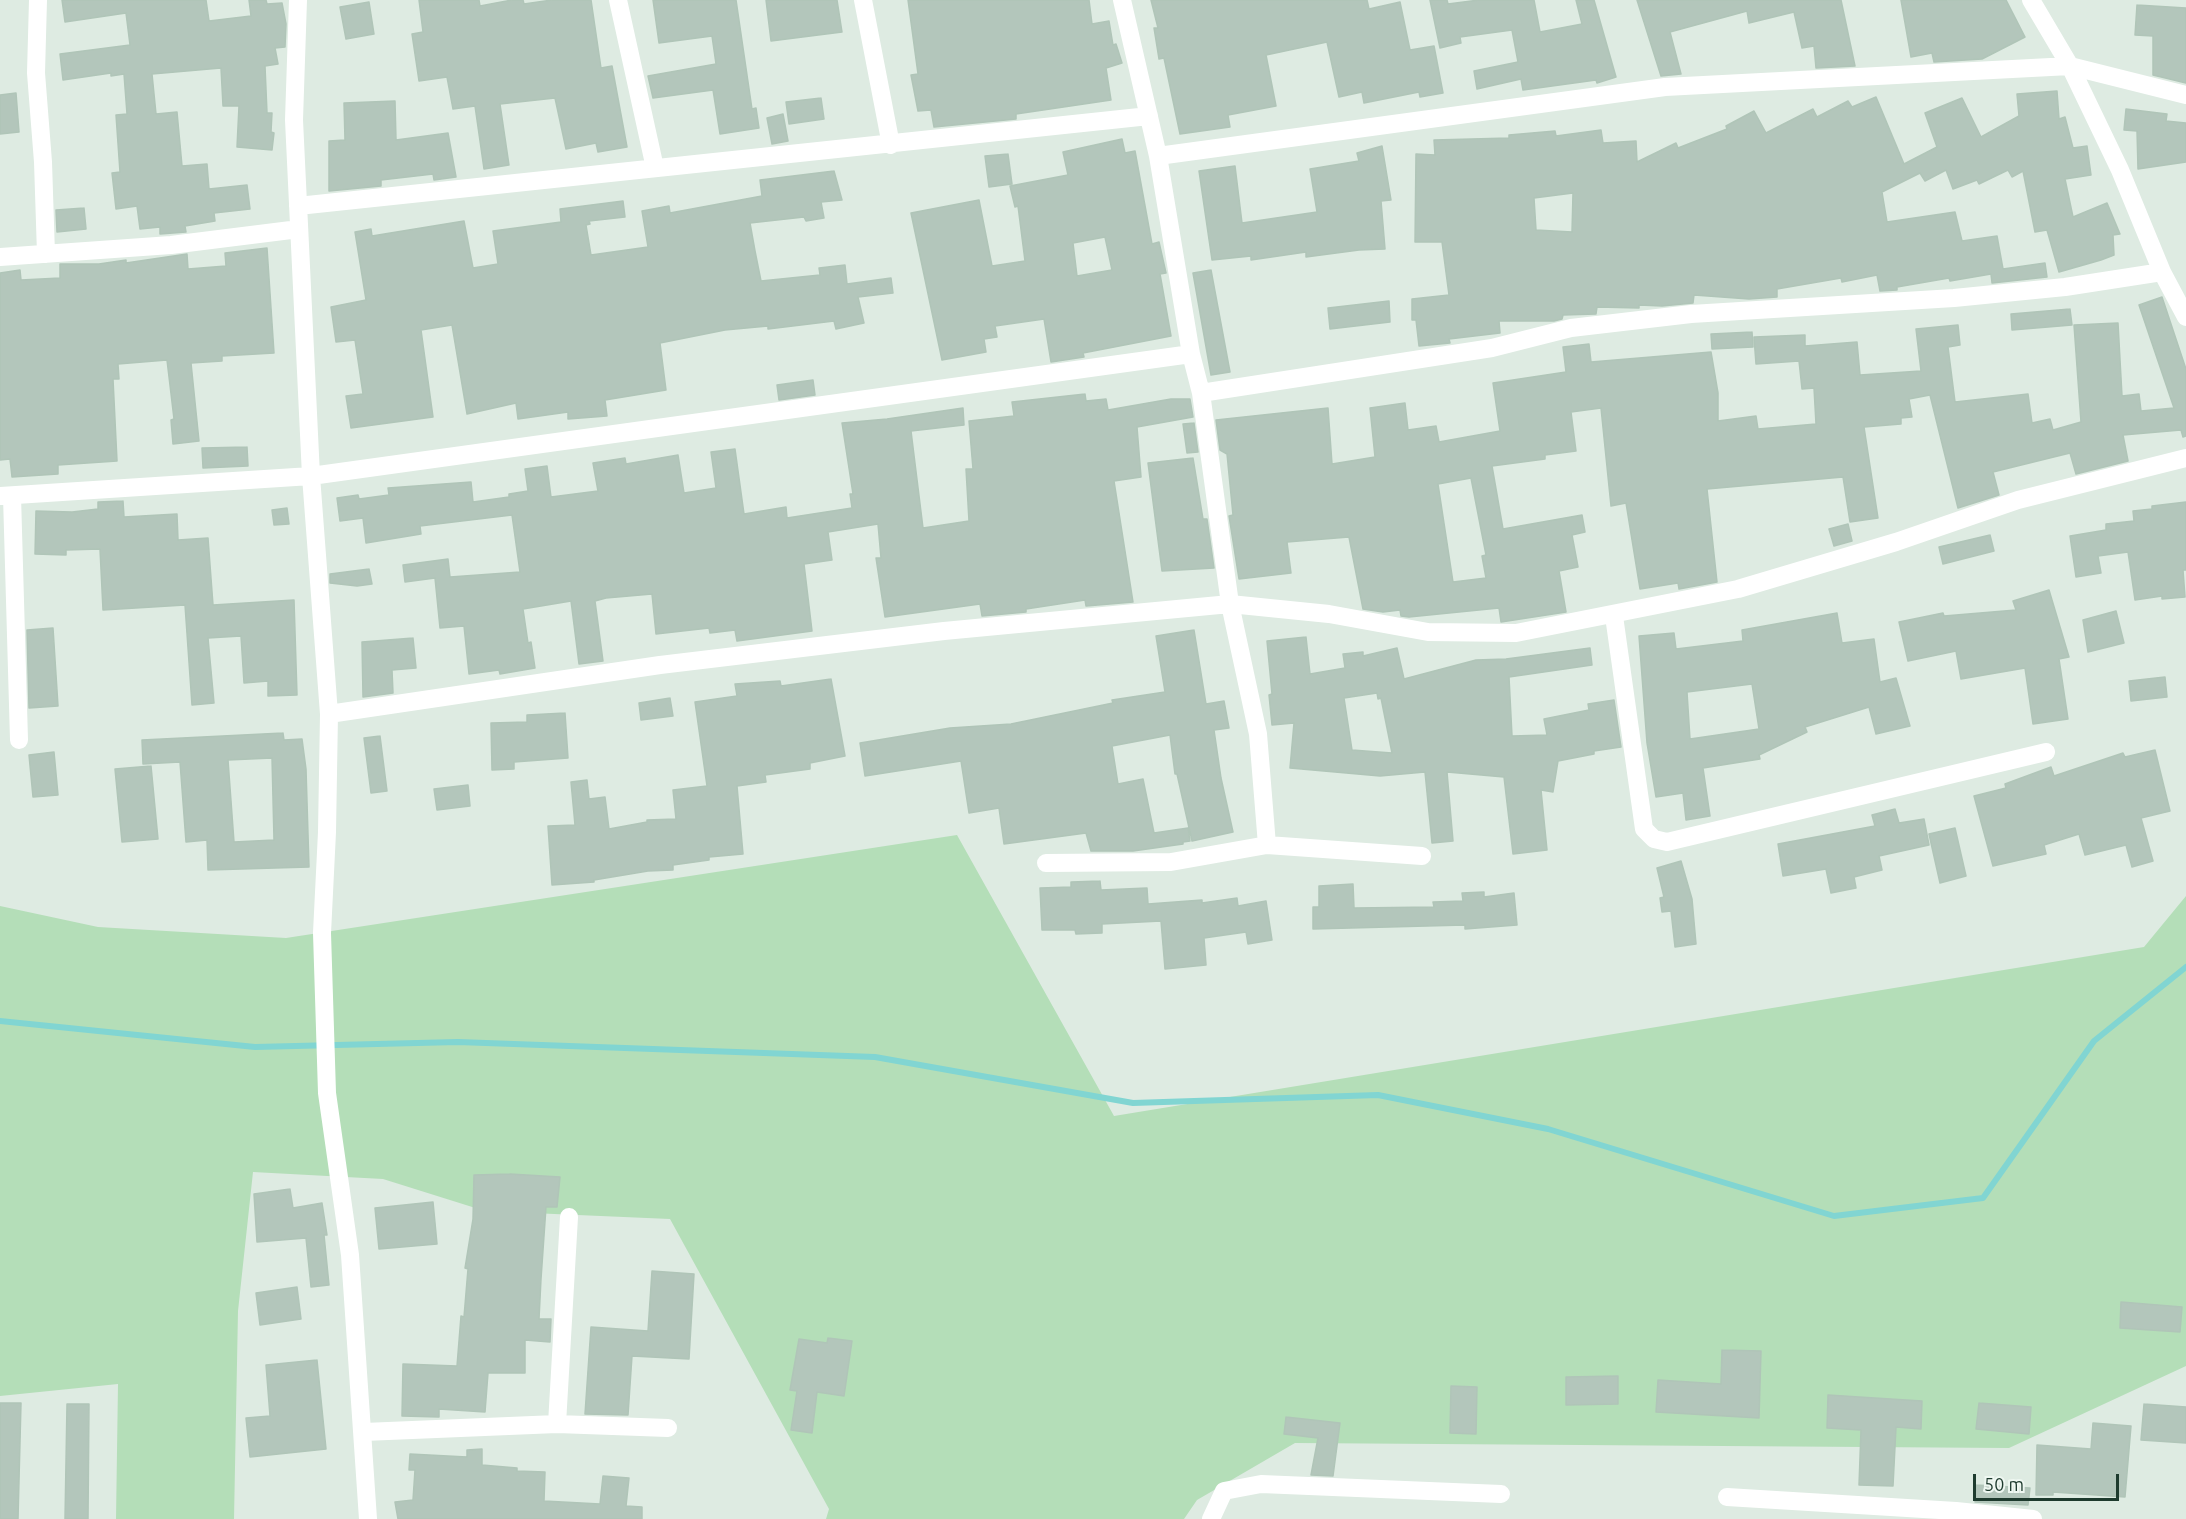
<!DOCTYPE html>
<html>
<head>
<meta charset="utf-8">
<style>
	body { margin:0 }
	#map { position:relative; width:2186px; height:1519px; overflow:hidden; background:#deebe2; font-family:Ubuntu,sans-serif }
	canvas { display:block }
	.scale { position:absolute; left:1973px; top:1474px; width:146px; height:27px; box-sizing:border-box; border:3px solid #1e3b2e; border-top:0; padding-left:8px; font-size:18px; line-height:21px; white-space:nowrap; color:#1e3b2e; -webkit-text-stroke:4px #eef7f1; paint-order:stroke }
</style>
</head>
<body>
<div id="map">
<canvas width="2186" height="1519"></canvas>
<div class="scale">50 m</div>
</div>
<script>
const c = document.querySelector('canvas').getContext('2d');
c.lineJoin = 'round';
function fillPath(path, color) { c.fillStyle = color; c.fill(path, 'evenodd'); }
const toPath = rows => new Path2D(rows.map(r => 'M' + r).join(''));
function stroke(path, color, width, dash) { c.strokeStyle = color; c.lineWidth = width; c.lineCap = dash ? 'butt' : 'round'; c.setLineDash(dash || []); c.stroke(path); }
fillPath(toPath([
	[957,835,1114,1116,2144,947,2186,896,2186,1366,2009,1448,1295,1443,1197,1500,1184,1519,826,1519,829,1509,670,1219,485,1211,383,1179,253,1172,238,1311,234,1519,116,1519,118,1384,0,1396,0,906,98,927,286,938]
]), '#b4deb8');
stroke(toPath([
	[0,1021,255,1047,458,1042,875,1057,1133,1103,1378,1095,1548,1129,1834,1216,1983,1198,2094,1041,2186,967]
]), '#81d5d2', 6);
const building = toPath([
	[62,0,206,0,209,21,251,16,249,0,266,0,267,4,282,3,286,24,285,47,275,48,278,64,265,66,267,113,272,113,271,132,274,133,272,150,237,147,239,106,223,106,221,68,152,74,156,114,177,112,182,166,207,164,209,189,247,185,250,209,214,213,215,221,185,226,186,232,160,234,160,227,140,229,137,206,116,209,112,173,120,172,116,115,127,114,124,74,111,76,111,73,63,80,60,54,130,45,126,13,65,22,62,0],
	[419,0,479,0,480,6,512,0,523,0,524,4,552,0,591,0,601,68,612,66,627,147,598,152,596,143,566,149,555,98,500,104,509,165,484,169,475,106,453,109,447,77,419,81,412,34,423,32,419,0],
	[653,0,736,0,752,109,756,108,759,128,720,134,713,90,653,98,648,76,716,64,712,36,659,43,653,0],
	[766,0,837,0,842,32,771,41,766,0],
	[908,0,1089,0,1092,24,1109,21,1113,45,1116,44,1122,63,1106,68,1111,100,1016,114,1016,119,934,127,931,110,918,111,911,75,918,74,908,0],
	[1151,0,1367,0,1369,9,1400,2,1410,50,1434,46,1443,93,1420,97,1419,92,1364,103,1362,92,1339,97,1327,42,1266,55,1276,106,1228,115,1230,127,1180,134,1164,58,1159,59,1154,28,1158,28,1151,0],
	[1430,0,1447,0,1448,4,1479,0,1534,0,1540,32,1582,24,1576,0,1594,0,1616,77,1597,83,1596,80,1523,90,1521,79,1477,89,1474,71,1518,62,1512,30,1460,37,1461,43,1440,48,1430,0],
	[1637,0,1841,0,1855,66,1816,68,1814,46,1802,48,1794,12,1749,23,1747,11,1670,32,1681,74,1661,76,1637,0],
	[1901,0,2006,0,2025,37,1982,59,1934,62,1932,53,1911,57,1901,0],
	[369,2,374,34,346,39,340,7,369,2],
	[2137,5,2186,8,2186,83,2153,75,2153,36,2135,35,2137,5],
	[2057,91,2059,119,2065,117,2073,148,2087,146,2091,175,2065,179,2073,217,2107,203,2120,234,2113,235,2114,255,2101,260,2059,272,2047,230,2035,232,2023,171,2012,177,2008,170,1979,184,1977,180,1953,189,1946,170,1925,181,1920,173,1882,192,1887,222,1955,212,1962,241,1997,236,2003,269,2045,263,2047,277,1992,283,1991,274,1950,281,1949,278,1897,287,1897,290,1880,291,1877,275,1842,282,1841,278,1777,289,1777,297,1749,299,1694,295,1693,303,1662,306,1639,305,1639,308,1597,307,1596,314,1563,315,1562,319,1554,321,1499,321,1500,333,1449,339,1450,343,1419,346,1416,320,1412,320,1412,299,1449,295,1442,242,1415,242,1416,154,1435,155,1434,140,1509,138,1509,135,1555,131,1556,136,1601,130,1603,143,1636,141,1637,162,1676,143,1678,148,1727,129,1726,126,1754,111,1766,133,1813,109,1817,117,1848,101,1852,107,1876,97,1904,164,1937,147,1925,113,1962,98,1981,137,2019,116,2017,94,2057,91],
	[1573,193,1572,232,1536,230,1534,198,1573,193],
	[16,93,19,132,0,134,0,95,16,93],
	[821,98,824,119,789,124,786,102,821,98],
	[395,101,396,140,448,133,456,177,434,180,433,174,381,180,381,186,329,191,329,141,345,140,344,103,395,101],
	[2126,109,2167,114,2166,121,2186,123,2186,162,2138,169,2137,131,2124,130,2126,109],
	[783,114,788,141,772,144,767,118,783,114],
	[1122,139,1125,153,1135,151,1152,244,1159,242,1166,273,1160,274,1171,336,1083,353,1084,357,1051,362,1044,319,995,326,997,337,984,339,986,352,942,360,911,213,979,200,992,266,1025,261,1018,206,1015,207,1010,186,1068,175,1063,152,1122,139],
	[1105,237,1112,270,1077,276,1073,243,1105,237],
	[1382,146,1391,200,1381,201,1385,249,1359,250,1306,257,1306,252,1251,260,1251,256,1212,260,1199,171,1235,166,1242,223,1317,212,1310,169,1359,161,1357,153,1382,146],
	[1008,154,1012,184,989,187,985,156,1008,154],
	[834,171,842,200,821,202,824,218,806,221,804,217,750,223,755,251,761,281,820,275,819,268,845,265,847,284,891,278,893,293,858,297,864,323,836,329,834,321,768,329,768,326,725,330,660,343,666,390,605,400,607,416,568,419,568,412,518,419,516,403,467,414,452,325,421,330,433,417,351,428,346,396,363,394,355,340,336,342,331,307,366,300,355,232,371,229,372,236,464,221,473,268,498,264,493,231,561,222,560,209,623,201,625,217,589,221,590,224,586,225,591,255,648,247,642,211,669,206,670,213,762,196,760,180,834,171],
	[84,208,86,229,57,232,56,210,84,208],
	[267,248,274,353,222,356,222,361,191,363,199,441,173,444,171,420,174,419,167,360,118,364,119,379,113,379,117,461,58,465,58,474,12,477,10,459,0,460,0,273,20,270,21,280,60,278,60,264,99,264,126,260,126,263,187,254,188,269,226,266,225,253,267,248],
	[1211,270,1230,372,1211,375,1193,273,1211,270],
	[2162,297,2186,369,2186,436,2183,437,2181,430,2123,435,2128,461,2076,474,2070,453,1993,472,1999,495,1958,508,1930,395,1909,399,1912,417,1901,418,1901,424,1864,427,1878,518,1850,522,1843,477,1707,489,1717,582,1679,589,1678,583,1640,589,1626,503,1611,506,1601,408,1571,412,1576,451,1545,455,1545,459,1492,466,1503,529,1582,515,1585,532,1572,535,1578,567,1559,571,1566,612,1501,622,1499,608,1409,617,1401,616,1400,610,1383,612,1363,609,1349,537,1287,542,1291,573,1239,579,1229,516,1233,515,1227,454,1220,450,1216,420,1328,408,1332,464,1375,457,1370,408,1405,403,1408,430,1436,426,1439,442,1500,431,1493,383,1566,372,1563,347,1589,344,1591,362,1711,352,1718,393,1718,421,1756,416,1758,429,1816,424,1814,388,1802,389,1799,361,1756,364,1754,337,1805,335,1805,346,1857,342,1860,375,1921,371,1916,329,1958,325,1960,345,1948,347,1955,402,2028,394,2032,423,2050,419,2053,430,2081,422,2074,325,2118,323,2122,396,2139,394,2141,411,2174,408,2139,305,2162,297],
	[1471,478,1486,555,1482,556,1486,578,1453,582,1438,484,1471,478],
	[1389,301,1390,322,1330,329,1328,308,1389,301],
	[2070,309,2072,325,2012,330,2011,314,2070,309],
	[1752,332,1753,347,1712,349,1711,334,1752,332],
	[813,380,815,395,779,400,777,385,813,380],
	[1085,394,1086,401,1106,399,1108,410,1171,399,1190,399,1193,417,1137,427,1141,477,1114,481,1133,602,1086,606,1085,600,1026,609,1026,612,982,616,980,604,885,617,876,558,881,558,878,524,828,532,832,560,804,564,812,631,737,641,735,630,710,633,709,628,656,634,652,594,606,598,595,601,603,661,579,664,571,601,523,609,528,643,531,642,535,668,500,674,499,670,469,674,464,626,440,628,435,578,405,582,403,565,448,559,450,577,520,572,512,515,420,526,421,534,366,543,363,518,340,521,337,498,358,495,359,499,389,495,388,488,471,482,473,502,509,497,509,494,528,491,525,469,547,466,551,497,598,491,593,463,625,458,626,464,678,455,684,493,716,488,711,452,735,449,744,514,786,507,787,518,852,508,850,494,853,494,842,423,887,419,963,408,964,425,911,431,923,528,969,521,966,469,973,469,969,421,1014,416,1012,402,1085,394],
	[1194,423,1198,452,1187,453,1183,424,1194,423],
	[247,447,248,466,203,468,202,448,247,447],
	[1193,458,1203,519,1207,519,1214,568,1162,571,1148,463,1193,458],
	[123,501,124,517,177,514,178,540,208,538,213,605,294,600,297,695,268,696,268,681,244,683,241,636,208,638,214,703,192,705,185,605,103,610,100,549,66,550,66,555,35,554,36,511,72,512,98,509,98,502,123,501],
	[2186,502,2186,570,2183,570,2185,597,2162,599,2162,596,2135,600,2128,552,2098,556,2101,573,2076,577,2070,536,2106,530,2106,524,2134,521,2133,511,2152,509,2152,506,2186,502],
	[287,508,289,524,274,525,272,510,287,508],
	[1848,524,1852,541,1834,546,1829,529,1848,524],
	[1990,535,1994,551,1943,564,1939,547,1990,535],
	[369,569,372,584,357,586,330,583,330,574,369,569],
	[2049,590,2069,657,2059,659,2068,719,2033,724,2025,668,1961,679,1956,651,1908,661,1899,622,1943,613,1944,616,2016,610,2013,601,2049,590],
	[2116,611,2124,643,2088,652,2083,620,2116,611],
	[1837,613,1842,643,1874,639,1880,682,1896,678,1910,726,1876,734,1869,707,1805,727,1807,732,1759,755,1760,759,1703,768,1710,816,1686,820,1683,793,1656,797,1647,743,1639,636,1674,633,1676,649,1743,641,1742,630,1837,613],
	[1752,684,1759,729,1690,739,1687,692,1752,684],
	[53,628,58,706,29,708,27,630,53,628],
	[1194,630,1206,704,1224,701,1229,728,1214,730,1221,778,1233,832,1192,841,1177,774,1175,774,1170,735,1112,746,1118,784,1143,779,1154,833,1188,828,1190,841,1183,842,1183,844,1133,851,1091,851,1086,833,1004,844,999,808,969,813,961,761,865,776,860,743,950,728,1011,724,1113,703,1112,700,1165,692,1156,636,1194,630],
	[1306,637,1310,674,1345,668,1343,654,1363,652,1363,656,1397,648,1404,679,1476,660,1506,659,1590,648,1592,665,1509,677,1512,736,1547,735,1544,719,1589,710,1588,704,1614,700,1621,747,1594,751,1594,754,1558,761,1553,792,1541,790,1547,850,1513,854,1504,777,1447,772,1453,841,1432,843,1425,772,1380,776,1290,768,1294,723,1272,725,1269,695,1272,694,1267,641,1306,637],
	[1377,693,1378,699,1381,698,1392,753,1352,750,1344,698,1377,693],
	[413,638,416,668,392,670,393,693,363,697,362,642,413,638],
	[2165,677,2167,697,2131,701,2129,681,2165,677],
	[831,679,845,756,810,763,810,769,765,775,766,782,737,786,743,854,709,857,709,860,673,865,673,870,648,871,594,880,594,882,552,885,548,826,575,825,571,782,587,780,589,799,605,797,609,829,647,822,647,820,676,819,673,790,707,786,695,702,737,696,735,684,780,681,781,686,831,679],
	[670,698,673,716,641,720,639,703,670,698],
	[565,713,568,758,514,762,514,769,492,770,491,723,527,722,527,715,565,713],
	[283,733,284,740,302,739,306,769,309,867,208,870,207,840,186,842,180,762,143,764,142,740,283,733],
	[272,758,274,840,234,842,228,760,272,758],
	[380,736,387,791,371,793,364,738,380,736],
	[2155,750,2170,811,2141,818,2153,861,2132,867,2126,845,2085,855,2079,834,2044,845,2046,854,1993,866,1974,796,2006,788,2005,784,2051,767,2054,776,2123,753,2125,757,2155,750],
	[54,752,58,795,33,797,29,755,54,752],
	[151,766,158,839,122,842,115,769,151,766],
	[468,785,470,806,437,810,434,789,468,785],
	[1895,809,1899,823,1924,819,1929,845,1879,856,1882,870,1854,877,1856,888,1831,893,1826,869,1783,876,1778,844,1875,826,1872,815,1895,809],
	[1955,828,1966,876,1940,883,1929,834,1955,828],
	[1681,861,1692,899,1696,944,1675,947,1671,911,1662,912,1660,898,1664,897,1657,868,1681,861],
	[1100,881,1101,890,1147,888,1148,904,1202,900,1202,903,1237,898,1238,906,1266,901,1272,940,1248,944,1246,932,1204,938,1206,965,1165,969,1161,921,1102,924,1102,933,1076,934,1075,930,1042,930,1040,888,1071,887,1071,882,1100,881],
	[1353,884,1354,908,1434,907,1433,902,1463,901,1462,893,1484,892,1484,897,1514,893,1517,925,1465,929,1465,925,1313,929,1313,907,1319,907,1319,886,1353,884],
	[510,1174,560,1177,557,1207,546,1207,541,1279,539,1319,551,1319,550,1342,525,1340,525,1373,488,1373,485,1412,439,1409,439,1417,402,1416,403,1364,457,1366,461,1316,464,1317,468,1269,465,1268,473,1219,474,1175,510,1174],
	[290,1189,293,1208,322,1203,327,1235,324,1235,329,1285,311,1287,306,1238,257,1242,254,1194,290,1189],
	[433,1202,437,1244,379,1249,375,1208,433,1202],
	[652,1271,694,1274,689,1359,632,1356,628,1415,585,1414,591,1327,648,1331,652,1271],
	[297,1287,301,1319,260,1325,256,1293,297,1287],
	[2121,1302,2182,1307,2180,1332,2120,1328,2121,1302],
	[828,1338,852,1341,844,1396,817,1392,812,1433,791,1430,797,1391,790,1390,799,1339,827,1343,828,1338],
	[1722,1350,1761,1351,1759,1418,1656,1412,1658,1380,1721,1384,1722,1350],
	[317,1360,326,1449,250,1457,246,1418,270,1416,266,1365,317,1360],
	[1618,1376,1618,1404,1566,1405,1566,1377,1618,1376],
	[1451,1386,1477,1387,1476,1434,1450,1433,1451,1386],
	[1828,1395,1922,1401,1921,1429,1896,1427,1893,1486,1859,1485,1861,1430,1827,1428,1828,1395],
	[0,1403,21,1403,18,1519,0,1519,0,1403],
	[1979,1403,2031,1407,2029,1434,1976,1429,1979,1403],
	[67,1404,89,1404,88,1519,65,1519,67,1404],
	[2144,1404,2186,1407,2186,1443,2141,1440,2144,1404],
	[1286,1417,1340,1423,1333,1476,1311,1475,1318,1438,1284,1434,1286,1417],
	[2093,1423,2131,1426,2125,1497,2053,1492,2053,1495,2036,1495,2037,1445,2091,1449,2093,1423],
	[482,1449,482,1465,517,1468,517,1471,545,1472,544,1501,600,1504,603,1476,629,1478,626,1506,642,1507,642,1519,398,1519,395,1502,413,1500,415,1470,409,1470,410,1454,467,1457,467,1450,482,1449],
	[1976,1485,2030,1488,2028,1505,1975,1502,1976,1485]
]);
fillPath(building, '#b3c6bb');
stroke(building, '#b0c5b8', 1.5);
stroke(toPath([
	[38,0,36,73,43,162,46,254],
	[298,0,294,120,311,476,329,714,327,832,322,933,327,1093,350,1255,368,1519],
	[618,0,655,168],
	[863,0,891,145],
	[1122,0,1158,156,1191,354,1201,393,1230,604,1258,734,1267,845],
	[2031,0,2070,66,2120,170,2162,272,2186,317],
	[1158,156,1665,87,2070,66,2186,95],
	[298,206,1149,116],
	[0,257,171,245,299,229],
	[1201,393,1492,348,1571,328,1691,314,1954,298,2065,287,2162,272],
	[0,496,311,476,1191,354],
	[12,496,19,740],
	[1614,616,1644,829,1654,839,1667,842,2046,752],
	[329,714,660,665,944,631,1230,604,1329,614,1428,632,1516,633,1738,589,1896,542,2018,500,2186,458],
	[1046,863,1171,862,1267,845,1422,856],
	[557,1424,569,1217],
	[364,1432,557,1424,668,1428],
	[1727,1497,1956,1511,2033,1519],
	[1211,1519,1224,1491,1261,1484,1501,1494]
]), '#fff', 18);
</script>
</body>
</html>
